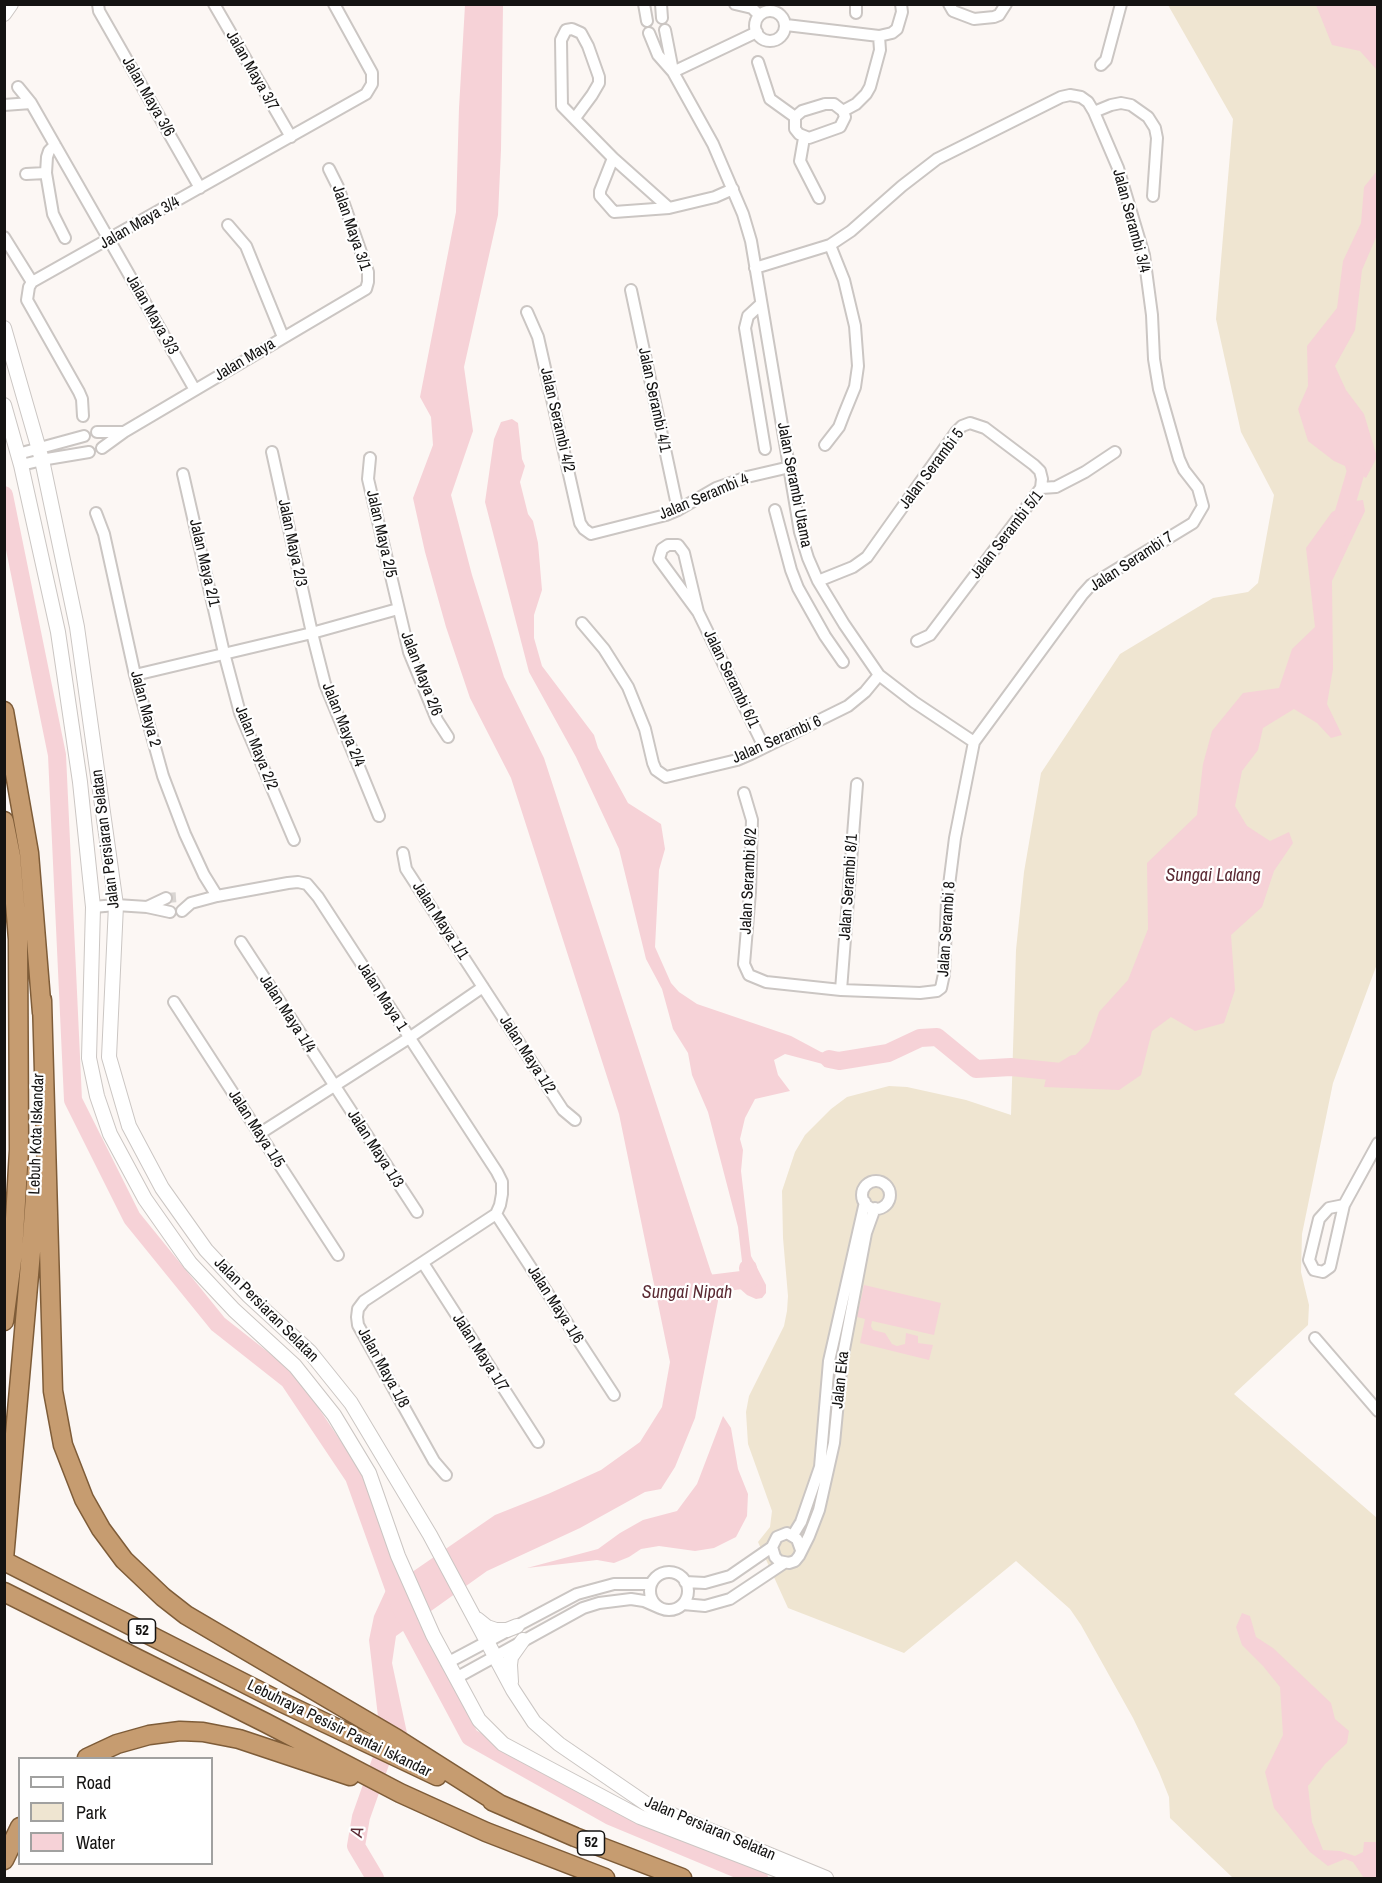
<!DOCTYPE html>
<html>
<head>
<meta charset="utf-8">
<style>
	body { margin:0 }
	#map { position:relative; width:1382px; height:1883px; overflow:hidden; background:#fcf7f4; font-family:"Archivo Narrow",sans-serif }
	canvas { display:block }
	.frame { position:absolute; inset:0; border:6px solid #141312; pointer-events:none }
	.legend { position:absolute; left:18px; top:1757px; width:195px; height:108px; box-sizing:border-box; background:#fff; border:2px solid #a1a1a0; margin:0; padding:8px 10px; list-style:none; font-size:18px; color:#141312 }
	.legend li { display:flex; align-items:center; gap:12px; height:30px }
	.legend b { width:30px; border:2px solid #a1a1a0 }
</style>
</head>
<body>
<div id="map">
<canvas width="1382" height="1883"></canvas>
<div class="frame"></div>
<ul class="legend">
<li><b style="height:8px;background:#fff"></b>Road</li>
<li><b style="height:16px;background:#efe5d1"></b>Park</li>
<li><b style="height:16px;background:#f6d2d7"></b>Water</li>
</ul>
</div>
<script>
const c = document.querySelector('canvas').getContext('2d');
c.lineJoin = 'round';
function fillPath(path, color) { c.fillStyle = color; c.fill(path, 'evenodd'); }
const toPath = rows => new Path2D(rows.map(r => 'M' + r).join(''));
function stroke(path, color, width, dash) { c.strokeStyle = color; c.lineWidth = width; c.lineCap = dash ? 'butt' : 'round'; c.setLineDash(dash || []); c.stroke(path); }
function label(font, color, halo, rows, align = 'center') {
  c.font = font + ' "Archivo Narrow",sans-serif'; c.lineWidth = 4.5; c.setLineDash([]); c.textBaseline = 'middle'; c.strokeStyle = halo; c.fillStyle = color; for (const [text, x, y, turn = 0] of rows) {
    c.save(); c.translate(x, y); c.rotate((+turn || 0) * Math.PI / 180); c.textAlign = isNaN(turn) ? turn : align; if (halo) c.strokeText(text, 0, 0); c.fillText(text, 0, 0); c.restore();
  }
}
fillPath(toPath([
	[1168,5,1377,5,1377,964,1333,1083,1302,1234,1301,1272,1309,1305,1308,1325,1234,1394,1377,1518,1377,1878,1233,1878,1170,1818,1169,1797,1159,1772,1133,1718,1081,1625,1070,1609,1016,1561,904,1653,788,1608,758,1542,770,1527,772,1511,748,1444,746,1412,749,1396,784,1326,787,1311,788,1296,783,1238,782,1191,795,1152,805,1135,831,1109,847,1097,889,1086,907,1087,966,1100,1011,1115,1016,950,1024,872,1041,773,1120,654,1213,598,1248,592,1258,583,1274,495,1241,432,1216,319,1233,119]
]), '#efe5d1');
fillPath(toPath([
	[465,5,503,5,501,150,498,215,464,367,473,431,451,495,472,575,504,677,544,758,711,1272,717,1284,718,1301,695,1418,675,1467,661,1489,645,1492,580,1528,487,1571,396,1636,392,1663,407,1733,404,1739,379,1725,369,1640,374,1616,386,1590,495,1515,548,1494,601,1470,640,1442,662,1407,670,1362,619,1114,511,778,470,698,446,627,425,552,413,498,433,445,431,417,420,397,456,212,459,108],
	[1316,5,1377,5,1377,70,1360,51,1332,45],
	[1377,171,1377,235,1362,270,1355,330,1335,366,1346,390,1364,414,1377,457,1366,478,1356,471,1334,461,1308,441,1298,409,1308,386,1307,346,1337,308,1343,261,1361,223,1364,187],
	[512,419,518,423,522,459,525,466,520,482,528,514,533,521,538,543,542,590,534,615,534,638,542,666,594,735,598,748,628,803,661,824,665,849,659,870,655,947,671,983,679,992,697,1004,791,1036,821,1052,853,1059,834,1067,785,1054,774,1060,778,1075,790,1091,755,1099,745,1118,740,1139,743,1150,741,1171,751,1256,766,1285,766,1293,762,1298,756,1299,747,1295,738,1287,736,1276,743,1270,738,1227,708,1112,692,1075,688,1053,673,1029,662,989,646,959,619,849,576,757,529,672,485,502,494,439,501,422],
	[1363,500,1365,511,1332,581,1333,669,1327,704,1342,735,1331,738,1317,723,1294,709,1263,728,1258,750,1242,771,1235,806,1247,826,1270,841,1289,832,1293,843,1274,871,1262,907,1231,935,1235,990,1224,1023,1195,1031,1171,1017,1152,1031,1141,1075,1119,1090,1044,1087,1047,1074,1066,1064,1089,1042,1099,1012,1128,980,1148,929,1147,863,1197,815,1203,764,1212,731,1243,693,1279,688,1292,649,1315,627,1306,548,1332,512,1355,501],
	[864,1285,941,1303,934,1335,872,1321,871,1326,873,1330,885,1333,892,1344,897,1346,905,1344,906,1333,918,1336,918,1343,933,1345,929,1360,860,1343,865,1319,857,1317],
	[723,1416,731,1428,738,1469,748,1494,747,1516,736,1537,714,1548,695,1551,659,1546,641,1549,629,1557,614,1563,597,1560,527,1568,598,1549,620,1533,643,1520,677,1511,697,1484],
	[1242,1613,1250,1616,1256,1637,1273,1648,1331,1703,1335,1719,1349,1731,1347,1743,1325,1764,1308,1786,1312,1822,1323,1850,1340,1851,1355,1856,1363,1852,1364,1842,1377,1842,1377,1878,1364,1878,1353,1862,1345,1859,1328,1866,1310,1852,1274,1808,1265,1772,1283,1735,1280,1687,1263,1666,1242,1645,1236,1627]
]), '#f6d2d7');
stroke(toPath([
	[4,495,57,755,73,1100,132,1218,218,1324,289,1380,354,1477,401,1608,470,1737,610,1816,759,1878],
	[1339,529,1356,471,1349,449],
	[829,1059,839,1061,888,1053,920,1038,937,1037,976,1069,1011,1067,1061,1072,1074,1064],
	[693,1286,750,1279,748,1268],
	[375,1878,356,1846,361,1817,389,1738]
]), '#f6d2d7', 18);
stroke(toPath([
	[166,898,180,897]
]), '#d9d5d2', 10, [10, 5]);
const minor = toPath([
	[98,4,99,11,200,188],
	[214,4,291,137],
	[644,4,647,21],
	[661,4,662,18],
	[735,4,752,8,759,15],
	[949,4,953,11,974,19,994,17,999,15,1006,4],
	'755 26a15 15 0 1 1 30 0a15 15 0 1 1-30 0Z',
	[856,13,856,4],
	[786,25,879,36,892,33,897,29,902,12,901,4],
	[665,30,673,71],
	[649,33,658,55,673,72,713,144,743,214,751,241,800,532,808,558,818,581,844,624,879,675,914,702,974,742],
	[758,62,770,99,795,117],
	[1101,65,1106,60,1121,4],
	[673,72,757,32],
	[18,87,31,103,195,390],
	[825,104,834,104,843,111,845,117,840,127,809,138,799,134,795,129,795,117,802,111,825,104],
	[4,105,31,103],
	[843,111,856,104,866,94,870,87,880,50,879,36],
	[1094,112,1111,105,1121,103,1131,105,1148,117,1155,128,1157,138,1153,196],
	[575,118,592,95,599,83,599,77,588,46,581,33,572,29,566,30,561,40,562,106,613,158,669,208],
	[804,138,800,161,819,198],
	[55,145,49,151,47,157,46,173,53,214,65,238],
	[613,158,600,191,600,196,614,212,669,208,715,197,733,189],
	[26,174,46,173],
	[228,225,246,246,283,337],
	[4,237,32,282],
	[631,290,678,510],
	[761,304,748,316,745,328,765,449],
	[527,312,538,337,580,523,584,529,591,534,666,515,678,510,716,488,747,477,790,467],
	[83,416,82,399,79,392,27,300,29,287,32,282,366,94,372,84,372,73,334,4],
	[97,432,124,432],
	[825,445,839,427,844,414,855,387,858,366,855,326,844,280,830,245],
	[102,448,124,432,366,289,368,282,368,272,338,187,329,169],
	[272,452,312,633,325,684,379,816],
	[18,454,84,436],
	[370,458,368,479,409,652,437,720,448,737],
	[21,465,47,459,89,452],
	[183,474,224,653,240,713,294,840],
	[1041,488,1056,487,1085,472,1115,452],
	[775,510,791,570,798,588,825,636,843,662],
	[96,513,104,534,135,675,163,776,185,834,204,875,217,896],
	[818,581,853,567,867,557,956,432,962,426,970,423,985,428,1034,465,1040,471,1042,479,1041,488,930,635,917,641],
	[698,612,684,553,678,545,668,545,662,549,659,559,698,612,764,747],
	[582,623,604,649,628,687,645,729,653,763,656,770,666,777,737,760,751,754,848,706,865,692,879,675],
	[135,675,312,633,398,609],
	[744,793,752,820,750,892,744,964,749,975,766,982,841,990,920,993,937,991,941,988,944,974,947,901,955,838,974,742,1082,595,1091,585,1193,523,1203,506,1198,488,1184,470,1179,459,1159,389,1154,359,1152,315,1144,255,1118,168,1094,112,1088,102,1081,97,1070,95,1061,97,937,159,902,186,851,231,830,245,755,268],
	[403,853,406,869,563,1110,575,1120],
	[93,907,116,905,147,907,170,912],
	[147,907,166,898],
	[182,911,191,903,217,896,288,883,298,882,307,884,318,897,497,1172,502,1182,502,1194,500,1205,496,1214,364,1301,358,1309,357,1317,358,1325,434,1461,446,1475],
	[241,942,417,1212],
	[841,990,857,784],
	[174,1002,338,1255],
	[259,1134,409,1038,483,987],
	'862 1195a14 14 0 1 1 28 0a14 14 0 1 1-28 0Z',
	[1344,1205,1329,1208,1319,1219,1309,1260,1314,1270,1323,1272,1330,1267,1344,1205,1378,1143],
	[496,1214,614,1395],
	[423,1263,538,1442],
	[1315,1338,1378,1411],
	[793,1535,801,1522,820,1467,829,1361,865,1202],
	[801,1550,797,1539,787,1533,777,1537,772,1547,775,1557,779,1561,789,1563,795,1561,799,1556,809,1536,819,1510,834,1443,842,1360,866,1233,875,1208],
	'650 1591a19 19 0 1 1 38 0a19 19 0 1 1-38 0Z',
	[685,1582,705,1583,730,1576,772,1547],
	[683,1604,705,1606,730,1599,784,1563],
	[447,1663,577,1594,614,1584,651,1584],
	[456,1678,583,1608,599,1603,631,1599,644,1601,660,1608]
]);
const tertiary = toPath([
	[4,14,11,4],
	[4,328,42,460,77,627,116,905,109,1057,129,1126,162,1188,206,1250,248,1295,310,1352,351,1403,430,1535,513,1690,534,1722,559,1744,648,1805,826,1878],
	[4,405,21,465,58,632,80,782,93,907,89,1058,97,1096,110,1134,145,1199,190,1263,234,1310,295,1366,334,1415,369,1473,398,1556,433,1635,479,1720,503,1744,640,1817,798,1878],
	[477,1619,487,1627,496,1630,507,1630,517,1626],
	[511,1682,510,1665,511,1657,523,1640]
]);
const trunk = toPath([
	[4,711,29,853,42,1013],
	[4,821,11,856,18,939,19,1150,13,1253,4,1321],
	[42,1000,53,1391,63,1445,84,1499,101,1529,124,1560,163,1597,186,1615,397,1739,501,1805],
	[4,1559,31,1252,37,1169],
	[4,1561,279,1701,437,1776],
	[4,1592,266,1723,400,1793,486,1832,605,1878],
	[87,1758,117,1744,149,1735,180,1731,203,1732,239,1739,350,1776],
	[492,1801,575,1837,682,1878],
	[4,1860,20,1827]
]);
stroke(minor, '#cbc6c3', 14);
stroke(tertiary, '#cbc6c3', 16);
stroke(trunk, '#7e5c38', 21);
stroke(minor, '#fff', 10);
stroke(tertiary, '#fff', 14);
stroke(trunk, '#c69c70', 18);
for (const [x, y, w] of [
	[142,1631,27],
	[591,1843,27]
]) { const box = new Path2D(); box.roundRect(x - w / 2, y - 12, w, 24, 4.5); c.fillStyle = '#fff'; c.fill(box); stroke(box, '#141312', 1.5); }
label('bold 15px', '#141312', null, [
	["52",142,1631],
	["52",591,1843]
]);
label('16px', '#141312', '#fff', [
	["Jalan Maya 3/7",252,71,60],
	["Jalan Maya 3/6",148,97,60],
	["Jalan Serambi 3/4",1131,221,75],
	["Jalan Maya 3/4",140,223,-30],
	["Jalan Maya 3/1",351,228,71],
	["Jalan Maya 3/3",152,315,60],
	["Jalan Maya",245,360,-31],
	["Jalan Serambi 4/1",654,400,78],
	["Jalan Serambi 4/2",557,420,77],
	["Jalan Serambi 5",932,469,-53],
	["Jalan Serambi Utama",794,485,79],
	["Jalan Serambi 4",704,497,-23],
	["Jalan Maya 2/5",381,534,77],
	["Jalan Serambi 5/1",1007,535,-52],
	["Jalan Maya 2/3",292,543,78],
	["Jalan Serambi 7",1132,562,-33],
	["Jalan Maya 2/1",204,563,77],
	["Jalan Maya 2/6",421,674,69],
	["Jalan Serambi 6/1",731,679,64],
	["Jalan Maya 2",145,709,75],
	["Jalan Maya 2/4",343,725,68],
	["Jalan Serambi 6",777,740,-24],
	["Jalan Maya 2/2",256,748,68],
	["Jalan Persiaran Selatan",106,839,-97],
	["Jalan Serambi 8/2",749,881,-87],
	["Jalan Serambi 8/1",849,887,-86],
	["Jalan Maya 1/1",440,921,57],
	["Jalan Serambi 8",947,929,-86],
	["Jalan Maya 1",382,997,57],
	["Jalan Maya 1/4",287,1014,57],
	["Jalan Maya 1/2",527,1055,57],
	["Jalan Maya 1/5",256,1129,57],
	["Lebuh Kota Iskandar",37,1134,-88],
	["Jalan Maya 1/3",375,1149,57],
	["Jalan Maya 1/6",555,1305,57],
	["Jalan Persiaran Selatan",266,1310,45],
	["Jalan Maya 1/7",480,1353,57],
	["Jalan Maya 1/8",383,1368,61],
	["Jalan Eka",841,1380,-84],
	["Lebuhraya Pesisir Pantai Iskandar",339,1729,26],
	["Jalan Persiaran Selatan",710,1829,23]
]);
label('italic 18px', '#5b2b34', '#fff', [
	["Sungai Lalang",1213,876],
	["Sungai Nipah",687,1293],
	["A",358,1832,-79]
]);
</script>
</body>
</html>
